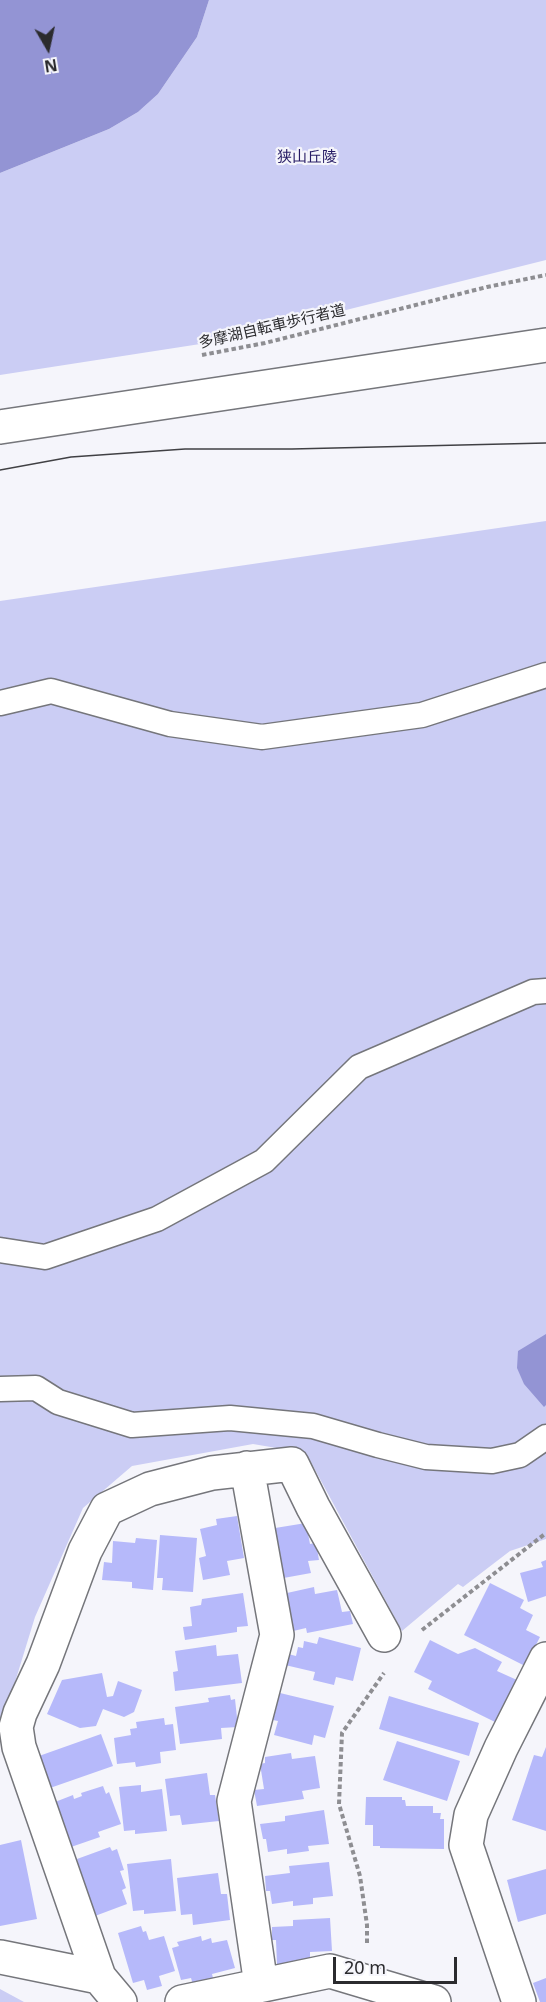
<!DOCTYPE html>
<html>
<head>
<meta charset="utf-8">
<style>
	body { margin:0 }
	#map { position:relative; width:546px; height:2002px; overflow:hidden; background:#f5f5fb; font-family:"Noto Sans",sans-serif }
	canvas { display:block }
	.north { position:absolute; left:18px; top:18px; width:60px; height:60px; -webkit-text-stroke:4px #f5f5fb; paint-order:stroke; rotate:171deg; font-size:16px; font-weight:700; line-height:24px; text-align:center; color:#2b2b2e }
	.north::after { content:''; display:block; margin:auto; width:21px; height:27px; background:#2b2b2e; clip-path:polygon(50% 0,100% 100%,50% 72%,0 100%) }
	.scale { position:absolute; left:333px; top:1957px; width:124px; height:27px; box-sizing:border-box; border:3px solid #2b2b2e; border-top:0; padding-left:8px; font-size:18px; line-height:21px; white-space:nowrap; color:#2b2b2e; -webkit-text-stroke:4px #f5f5fb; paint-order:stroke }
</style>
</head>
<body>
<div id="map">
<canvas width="546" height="2002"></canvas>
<div class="north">N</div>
<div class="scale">20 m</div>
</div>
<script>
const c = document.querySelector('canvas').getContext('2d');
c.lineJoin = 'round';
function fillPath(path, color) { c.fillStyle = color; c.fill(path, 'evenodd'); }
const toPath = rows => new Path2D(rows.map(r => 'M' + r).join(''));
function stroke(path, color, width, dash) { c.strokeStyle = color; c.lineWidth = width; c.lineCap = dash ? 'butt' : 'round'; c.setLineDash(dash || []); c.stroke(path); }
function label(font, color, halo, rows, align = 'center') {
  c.font = font + ' "Noto Sans","Noto Sans JP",sans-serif'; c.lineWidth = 4.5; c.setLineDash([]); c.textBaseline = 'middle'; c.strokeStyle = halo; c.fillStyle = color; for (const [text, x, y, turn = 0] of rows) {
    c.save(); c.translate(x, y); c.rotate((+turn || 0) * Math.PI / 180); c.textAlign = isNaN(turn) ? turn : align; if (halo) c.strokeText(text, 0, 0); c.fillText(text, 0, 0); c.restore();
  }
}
fillPath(toPath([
	[209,0,546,0,546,260,226,340,0,375,0,173,109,129,138,112,158,94,197,37],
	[546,521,546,1539,510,1551,463,1587,458,1584,402,1631,306,1453,253,1444,132,1466,83,1508,35,1617,0,1731,0,601],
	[0,1989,24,2002,0,2002]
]), '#cbcdf4');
fillPath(toPath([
	[0,0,209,0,197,37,158,94,138,112,109,129,0,173],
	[546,1334,546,1405,544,1407,524,1384,517,1368,518,1351]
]), '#9394d4');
fillPath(toPath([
	[237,1516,244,1558,227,1561,230,1575,203,1580,199,1558,206,1556,200,1529,217,1525,216,1519],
	[306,1523,310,1544,316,1543,319,1560,308,1561,311,1573,278,1579,269,1529],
	[160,1535,197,1538,193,1592,162,1590,163,1578,157,1578],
	[136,1538,157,1540,153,1590,132,1588,132,1582,102,1580,104,1562,112,1563,113,1541,135,1543],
	[546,1560,546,1596,528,1602,520,1573,543,1567,541,1562],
	[490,1583,524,1600,520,1608,533,1615,526,1630,540,1637,525,1666,464,1635],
	[314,1587,315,1594,337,1590,342,1612,350,1611,353,1624,307,1633,306,1628,289,1632,283,1599,288,1598,287,1593],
	[243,1593,248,1626,237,1627,237,1632,185,1640,183,1627,192,1626,190,1607,201,1605,202,1599],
	[319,1637,361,1648,353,1681,336,1677,334,1685,313,1680,315,1672,285,1665,288,1654,296,1656,298,1647,303,1648,304,1641,317,1644],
	[430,1640,458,1654,475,1648,502,1662,497,1671,517,1680,495,1722,428,1689,432,1681,414,1672],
	[216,1645,217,1656,238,1654,242,1683,175,1691,173,1672,178,1671,175,1651],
	[102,1673,107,1697,113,1696,118,1681,142,1690,134,1712,124,1717,103,1709,96,1726,80,1728,47,1714,62,1680],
	[280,1693,334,1706,325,1738,314,1735,312,1745,274,1735,278,1721,273,1720],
	[230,1695,231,1700,235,1699,238,1727,221,1728,222,1739,180,1744,175,1707,209,1702,208,1698],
	[389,1696,479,1723,469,1756,379,1729],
	[164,1718,165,1725,173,1724,176,1750,160,1752,161,1763,136,1767,135,1762,117,1764,114,1738,131,1735,130,1729,137,1728,136,1722],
	[101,1734,113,1766,50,1788,39,1756],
	[397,1741,460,1761,447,1801,383,1780],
	[546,1747,546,1831,512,1820,534,1755,542,1757],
	[291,1753,292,1759,315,1756,320,1788,302,1791,304,1799,257,1806,254,1790,264,1789,260,1764,265,1763,265,1757],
	[207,1773,210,1795,215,1795,219,1821,182,1825,180,1815,170,1816,165,1779],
	[141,1785,141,1792,162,1789,167,1831,135,1834,135,1830,124,1831,119,1787],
	[103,1786,106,1794,109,1792,121,1824,98,1832,100,1837,71,1847,55,1802,73,1795,74,1799,82,1796,81,1793],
	[366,1797,402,1797,402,1800,405,1800,406,1806,433,1806,433,1813,441,1813,440,1819,444,1819,444,1849,380,1848,380,1846,373,1846,373,1825,365,1825],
	[324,1810,329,1844,308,1846,309,1851,287,1854,287,1849,268,1852,266,1839,263,1839,260,1824,285,1821,285,1816],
	[21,1840,37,1919,0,1926,0,1845],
	[110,1847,112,1851,117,1849,124,1870,120,1871,126,1888,122,1890,127,1904,95,1916,75,1864,78,1863,77,1859],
	[171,1859,176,1911,144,1914,144,1910,133,1911,127,1864],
	[329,1862,333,1896,313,1898,313,1904,293,1906,293,1901,272,1904,270,1891,266,1891,265,1876,290,1873,289,1866],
	[546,1869,546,1914,518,1922,507,1880],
	[218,1873,221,1894,227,1894,230,1920,193,1925,192,1914,181,1915,177,1878],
	[330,1918,332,1951,310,1952,310,1962,277,1965,276,1940,272,1940,272,1927,293,1926,293,1920],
	[141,1926,143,1932,146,1931,149,1940,164,1936,175,1971,159,1976,162,1986,147,1990,144,1980,133,1983,118,1933],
	[201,1936,202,1941,211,1938,212,1943,227,1940,235,1968,212,1974,214,1982,194,1988,191,1978,181,1980,172,1948,179,1946,177,1942],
	[546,1978,546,2002,540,2002,533,1983]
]), '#b6b9fa');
const service = toPath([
	[0,703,51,691,170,724,262,737,422,715,546,675],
	[0,1250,45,1257,157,1219,264,1161,359,1067,533,992,546,991],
	[0,1389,36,1388,58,1402,132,1425,230,1418,313,1426,378,1445,426,1457,492,1461,520,1455,546,1437]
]);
const minor = toPath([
	[247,1468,277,1635,234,1801,261,1985],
	[0,1957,99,1977,120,2002],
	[99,1977,19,1747,16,1727,20,1713,43,1664,85,1551,107,1509,150,1489,212,1473,292,1464,313,1507,384,1635],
	[182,2002,330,1971,434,2002],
	[519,2002,466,1845,471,1815,501,1748,546,1659]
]);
const tertiary = toPath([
	[0,427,546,345]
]);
stroke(service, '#75767b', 27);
stroke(minor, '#75767b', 36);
stroke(tertiary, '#75767b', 36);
stroke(toPath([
	[202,355,265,343,487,287,546,275],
	[422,1630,546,1533],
	[367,1943,367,1925,360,1876,339,1804,342,1733,384,1673]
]), '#8e8e92', 4, [4.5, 3]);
stroke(service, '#fff', 24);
stroke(minor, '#fff', 33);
stroke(tertiary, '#fff', 33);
stroke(toPath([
	[0,470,71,457,185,449,292,449,546,443]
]), '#404044', 1.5);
label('15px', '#261b65', '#f5f5fb', [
	["狭山丘陵",307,158]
]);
label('15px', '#2b2b2e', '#f5f5fb', [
	["多摩湖自転車歩行者道",272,327,-13]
]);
</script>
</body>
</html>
